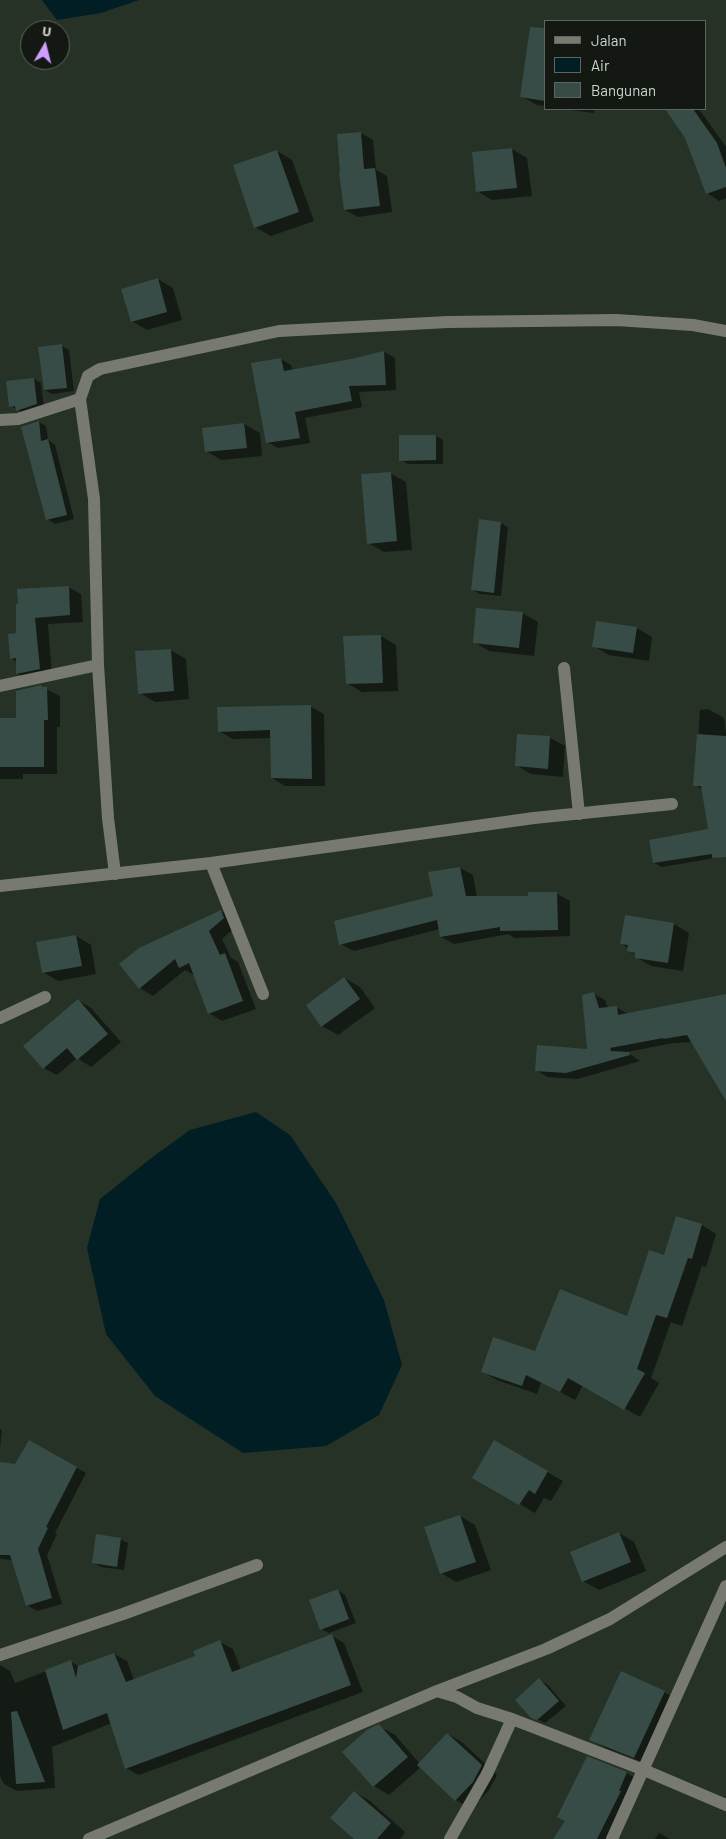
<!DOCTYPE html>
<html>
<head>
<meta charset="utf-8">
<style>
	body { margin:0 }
	#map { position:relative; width:726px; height:1839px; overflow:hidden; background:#263226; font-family:Barlow,sans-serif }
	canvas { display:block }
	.legend { position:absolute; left:544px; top:20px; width:162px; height:90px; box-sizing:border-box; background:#131813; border:1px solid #5e645e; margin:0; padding:6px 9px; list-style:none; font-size:15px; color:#ced6ce }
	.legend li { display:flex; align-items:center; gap:10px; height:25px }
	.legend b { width:25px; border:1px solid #5e645e }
	.north { position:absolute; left:20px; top:20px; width:50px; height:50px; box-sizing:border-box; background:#131813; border:1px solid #5e645e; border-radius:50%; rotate:8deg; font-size:14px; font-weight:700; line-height:20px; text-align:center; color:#ced6ce }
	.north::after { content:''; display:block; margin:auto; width:18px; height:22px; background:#d19dfe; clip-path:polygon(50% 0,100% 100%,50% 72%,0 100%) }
</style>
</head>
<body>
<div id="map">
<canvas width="726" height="1839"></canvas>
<ul class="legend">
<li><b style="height:6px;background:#787a72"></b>Jalan</li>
<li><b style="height:14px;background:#001e23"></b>Air</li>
<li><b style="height:14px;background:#374c47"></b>Bangunan</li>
</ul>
<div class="north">U</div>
</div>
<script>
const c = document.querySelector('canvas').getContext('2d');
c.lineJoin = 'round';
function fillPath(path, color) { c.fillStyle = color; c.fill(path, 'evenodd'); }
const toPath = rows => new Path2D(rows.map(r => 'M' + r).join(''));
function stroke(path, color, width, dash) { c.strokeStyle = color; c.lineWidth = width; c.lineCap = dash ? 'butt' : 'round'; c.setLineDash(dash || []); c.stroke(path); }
fillPath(toPath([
	[42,0,139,0,101,13,57,20],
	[256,1112,290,1135,336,1203,384,1300,402,1365,379,1415,326,1446,243,1453,155,1396,106,1334,87,1248,100,1199,150,1159,190,1130]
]), '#001e23');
fillPath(toPath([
	[545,62,545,106,537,105,521,96],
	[562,109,595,109,594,113],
	[672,109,699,109,726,147,726,198,719,201,707,193,686,137,668,111],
	[361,133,373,140,376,170,387,176,392,212,358,217,345,210],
	[512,149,527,158,532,196,492,200,477,191],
	[277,151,292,160,314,221,271,236,255,227],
	[158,279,173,288,182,320,147,330,132,321],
	[62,346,69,350,74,391,52,394,45,390],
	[384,352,395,358,396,390,359,392,362,407,305,418,310,443,278,448,267,442,281,359,291,365,293,371,351,360],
	[34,379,41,383,44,408,25,414,11,406],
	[39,422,46,426,48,440,55,445,74,519,55,524,47,519],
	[244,424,260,433,262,456,221,460,206,451,204,429],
	[436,436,443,440,443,464,408,464,401,460],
	[390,473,406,482,412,550,384,552,368,543],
	[501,523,508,527,501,596,480,594,472,589],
	[68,587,81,594,83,622,48,624,52,676,30,681,17,673,17,662,11,658,18,635,18,605],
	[522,613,538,622,534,656,489,651,474,642],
	[637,628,652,637,649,661,609,655,594,646],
	[381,636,396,645,398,691,362,692,347,683],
	[170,650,186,659,189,699,155,702,140,693],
	[44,688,60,696,60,727,57,727,57,774,23,774,23,779,0,779,0,719,17,719],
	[311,707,324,714,325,786,285,786,272,778,271,738,233,739,219,731],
	[708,709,724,718,726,733,726,795,710,794,695,785,700,710],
	[550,738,565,746,563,777,531,774,516,765],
	[726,827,726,856,662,867,654,863],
	[460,868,473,875,477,897,530,897,557,894,570,901,570,936,514,938,509,934,454,944,441,937,440,929,354,951,341,944,434,897,430,873],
	[221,911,234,919,237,926,222,939,231,958,238,962,256,1009,222,1021,209,1013,194,975,185,970,153,996,140,988],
	[674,924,689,933,683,971,651,966,636,957,636,955,628,951,629,948,621,944],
	[76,936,91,945,96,974,58,981,43,972],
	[344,978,360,987,375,1008,338,1035,322,1026],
	[594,994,605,1000,608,1008,616,1007,628,1014,726,996,726,1090,693,1042,673,1043,627,1052,640,1061,578,1079,547,1077,536,1070,589,1050],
	[78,1000,91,1008,121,1042,91,1067,77,1058,57,1075,44,1068],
	[677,1218,702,1225,716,1234,706,1267,702,1266,682,1326,671,1322,651,1378,659,1383,640,1417,583,1385,575,1400,541,1382,537,1394,497,1380,483,1372,628,1318,665,1257],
	[0,1429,2,1430,0,1448],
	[30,1442,86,1473,55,1533,57,1534,47,1555,62,1604,37,1611,27,1605,13,1560,0,1559,0,1493],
	[495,1442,563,1481,551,1501,544,1498,535,1513,474,1477],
	[460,1516,475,1525,491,1570,456,1582,441,1573],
	[619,1533,634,1542,646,1571,599,1590,583,1581],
	[120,1539,128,1543,124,1570,101,1567,94,1563],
	[338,1590,345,1595,356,1623,329,1633,321,1629],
	[332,1636,344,1643,363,1692,139,1775,126,1768,112,1723,52,1747,55,1788,17,1791,4,1784,0,1776,0,1665,10,1671,15,1683,71,1662,80,1667,114,1654,127,1661,134,1680,196,1657,220,1642,233,1649,241,1670],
	[539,1680,547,1684,566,1706,545,1723,532,1717],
	[664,1692,680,1701,650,1765,606,1748,590,1739],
	[379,1726,395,1735,420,1764,448,1734,463,1743,497,1775,489,1790,471,1809,456,1800,421,1767,389,1795,374,1786],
	[587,1758,627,1773,641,1782,616,1839,555,1839,566,1821],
	[354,1792,370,1801,405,1832,400,1839,356,1839],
	[659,1833,670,1839,655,1839]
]), '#0007');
fillPath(toPath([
	[530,27,545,28,545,101,520,97],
	[665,109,693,109,717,143,726,168,726,187,706,194,685,138],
	[361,132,364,169,375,168,380,206,344,210,339,172,340,172,337,134],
	[512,148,517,188,476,192,472,152],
	[277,150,299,212,254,228,233,165],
	[158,278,167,312,131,322,121,289],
	[62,344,67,388,44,390,38,347],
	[384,351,386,385,349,386,352,401,295,412,300,438,266,443,251,363,281,358,284,371,351,359],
	[34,378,37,404,16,411,15,406,9,407,6,381],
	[39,421,41,441,48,439,67,515,46,520,21,427],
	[244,423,247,448,205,452,202,428],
	[399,435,436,435,436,460,399,461],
	[391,472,397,541,367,544,361,474],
	[479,519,501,522,494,593,471,590],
	[69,586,70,615,35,618,40,669,16,674,16,658,10,659,8,634,16,633,16,604,18,604,17,589],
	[476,608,523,612,519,648,473,643],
	[596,621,637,627,633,653,592,647],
	[381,635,383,683,346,684,343,636],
	[171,649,174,691,138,694,135,651],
	[41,685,42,687,47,687,48,720,44,720,44,767,0,767,0,718,16,718,16,691],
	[311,705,312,779,271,778,270,730,218,732,217,707],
	[517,734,550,736,548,769,515,766],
	[697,734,726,736,726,857,712,858,712,854,653,863,649,840,708,829,701,786,693,786],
	[460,867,466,896,528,896,528,892,557,892,558,930,500,931,500,927,440,937,437,920,339,945,334,921,433,896,428,872],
	[221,910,224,918,209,931,220,955,225,953,243,1001,208,1014,189,963,179,968,175,959,139,989,119,964,139,948],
	[625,915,674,923,668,963,635,958,635,953,627,951,628,945,620,944],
	[76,935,82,966,42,973,36,942],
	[344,977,360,999,321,1027,306,1005],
	[594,992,599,1008,617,1006,618,1015,726,994,726,1101,687,1035,663,1039,663,1038,610,1048,611,1051,629,1052,630,1055,566,1073,535,1071,537,1045,587,1049,582,995],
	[78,999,108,1034,77,1060,67,1048,43,1069,23,1046],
	[676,1216,702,1224,692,1259,688,1258,667,1318,656,1315,637,1369,645,1373,624,1410,568,1378,560,1392,526,1375,522,1386,481,1372,493,1337,535,1351,560,1289,627,1316,649,1250,664,1255],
	[29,1440,77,1467,46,1527,48,1528,38,1549,52,1598,26,1606,10,1555,0,1555,0,1462,15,1464],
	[494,1440,548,1471,535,1494,529,1490,519,1505,472,1478],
	[460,1515,476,1562,440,1574,424,1527],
	[619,1532,631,1562,582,1582,570,1552],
	[96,1534,121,1538,117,1567,92,1563],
	[338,1589,349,1619,320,1630,309,1600],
	[332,1634,351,1685,125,1769,107,1713,63,1730,45,1670,71,1660,76,1678,78,1666,114,1653,126,1682,195,1656,193,1651,220,1640,232,1672],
	[621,1671,665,1691,634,1758,589,1740],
	[539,1678,559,1701,537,1720,531,1718,515,1700],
	[17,1711,45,1782,16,1784,11,1712],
	[379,1724,408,1757,373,1787,342,1752,368,1729],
	[447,1733,482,1765,473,1782,455,1801,417,1765],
	[587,1756,627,1772,619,1791,621,1791,597,1839,553,1839,565,1821,557,1817],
	[354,1791,391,1823,377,1839,354,1839,330,1818]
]), '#374c47');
stroke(toPath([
	[0,420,18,419,80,399],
	[564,668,579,814],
	[0,686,98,665],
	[211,863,263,994],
	[115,874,108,818,98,665,94,499,80,399,88,376,100,369,279,331,448,322,616,320,693,325,726,331],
	[0,886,211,863,534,818,672,804],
	[0,1018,45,997],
	[0,1655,123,1614,257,1565],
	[437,1691,457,1697,477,1708,512,1719,644,1770,726,1805],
	[89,1839,437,1691,546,1649,610,1619,726,1547],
	[450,1839,487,1774,512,1719],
	[612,1839,726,1586]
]), '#787a72', 12);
</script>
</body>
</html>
